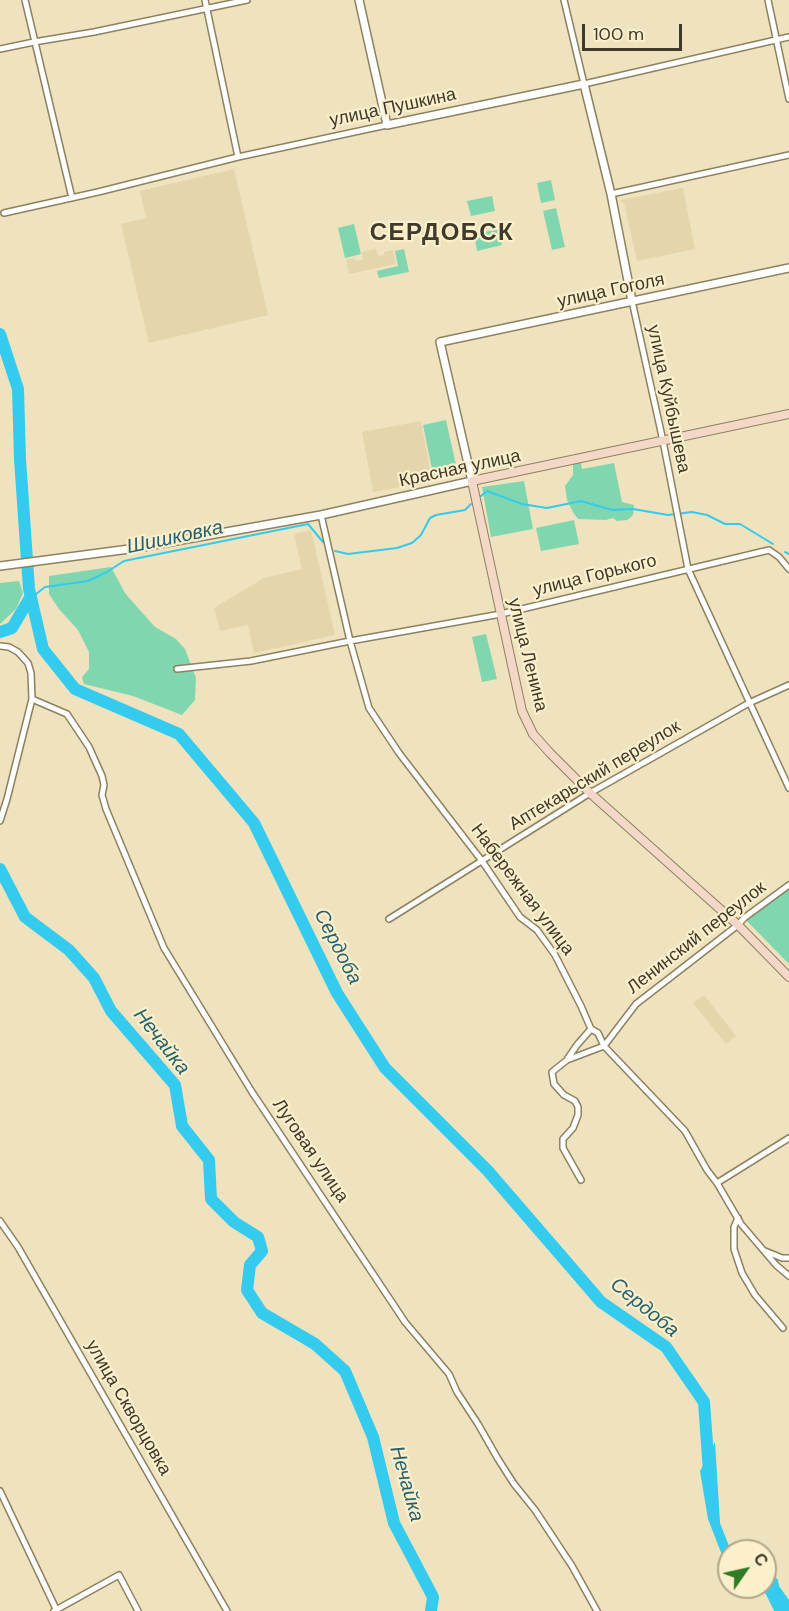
<!DOCTYPE html>
<html>
<head>
<meta charset="utf-8">
<style>
	body { margin:0 }
	#map { position:relative; width:789px; height:1611px; overflow:hidden; background:#efe2be; font-family:"DM Sans",sans-serif }
	canvas { display:block }
	.north { position:absolute; left:717px; top:1539px; width:60px; height:60px; box-sizing:border-box; background:#fcefcb; border:2px solid #b0a78b; border-radius:50%; rotate:56deg; font-size:16px; font-weight:700; line-height:24px; text-align:center; color:#3f3a2c }
	.north::after { content:''; display:block; margin:auto; width:21px; height:27px; background:#2f7c24; clip-path:polygon(50% 0,100% 100%,50% 72%,0 100%) }
	.scale { position:absolute; left:582px; top:24px; width:100px; height:27px; box-sizing:border-box; border:3px solid #3f3a2c; border-top:0; padding-left:8px; font-size:18px; line-height:21px; white-space:nowrap; color:#3f3a2c; -webkit-text-stroke:4px #fcefcb; paint-order:stroke }
</style>
</head>
<body>
<div id="map">
<canvas width="789" height="1611"></canvas>
<div class="north">С</div>
<div class="scale">100 m</div>
</div>
<script>
const c = document.querySelector('canvas').getContext('2d');
c.lineJoin = 'round';
function fillPath(path, color) { c.fillStyle = color; c.fill(path, 'evenodd'); }
const toPath = rows => new Path2D(rows.map(r => 'M' + r).join(''));
function stroke(path, color, width, dash) { c.strokeStyle = color; c.lineWidth = width; c.lineCap = dash ? 'butt' : 'round'; c.setLineDash(dash || []); c.stroke(path); }
function label(font, color, halo, rows, align = 'center') {
  c.font = font + ' "DM Sans",sans-serif'; c.lineWidth = 4.5; c.setLineDash([]); c.textBaseline = 'middle'; c.strokeStyle = halo; c.fillStyle = color; for (const [text, x, y, turn = 0] of rows) {
    c.save(); c.translate(x, y); c.rotate((+turn || 0) * Math.PI / 180); c.textAlign = isNaN(turn) ? turn : align; if (halo) c.strokeText(text, 0, 0); c.fillText(text, 0, 0); c.restore();
  }
}
fillPath(toPath([
	[234,169,268,315,149,343,121,224,146,218,140,191],
	[683,188,695,249,637,261,624,203,620,200],
	[376,249,378,256,384,255,384,252,393,250,396,264,349,274,346,260,354,258,355,261,363,260,362,252],
	[421,421,432,481,373,492,362,432],
	[311,530,335,635,254,653,248,625,220,631,214,608,264,578,302,569,294,534],
	[704,995,736,1036,726,1044,693,1003]
]), '#e5d5ab');
fillPath(toPath([
	[551,180,555,200,541,203,537,183],
	[492,196,495,211,471,216,467,201],
	[556,208,565,247,552,250,543,211],
	[354,224,361,254,345,258,338,228],
	[499,229,502,245,477,251,474,234],
	[404,249,409,272,379,278,377,271,398,266,395,251],
	[446,420,458,474,434,479,423,425],
	[576,462,581,463,582,469,614,463,622,502,634,505,633,515,630,518,627,520,617,521,613,518,606,520,578,519,573,512,567,500,565,486,573,475,573,464],
	[524,481,533,529,491,537,482,487],
	[574,520,579,544,541,551,536,528],
	[111,567,125,593,138,608,155,627,176,639,185,649,196,678,195,700,182,715,133,696,84,684,82,677,89,669,89,652,78,630,59,609,49,594,49,576],
	[19,581,23,593,16,609,0,624,0,583],
	[486,634,497,679,482,682,472,637],
	[789,886,789,964,744,918]
]), '#80d7af');
fillPath(toPath([
	[715,1442,720,1523,729,1546,735,1551,729,1551,729,1566,724,1560,708,1519,700,1471],
	[765,1572,775,1576,778,1580,779,1586,789,1600,789,1611,784,1611,783,1603,761,1591,745,1591,744,1587,765,1587]
]), '#34cbee');
stroke(toPath([
	[481,496,487,491,522,504,547,508,581,501,612,510,633,509,668,515,692,512,707,515,725,524,740,524,773,544],
	[335,551,348,554,397,548,412,543,421,535,430,518,436,515,465,510,471,504],
	[785,552,789,554],
	[31,598,45,587,88,581,107,572,124,561,308,524,323,542]
]), '#34cbee', 2);
stroke(toPath([
	[0,334,18,389,20,459,29,589,43,649,75,689,179,734,254,823,337,993,385,1068,488,1171,601,1302,666,1347,704,1402,709,1471],
	[0,632,12,628,31,596],
	[0,869,25,917,69,950,94,978,111,1011,175,1085,182,1126,209,1160,211,1199,234,1222,258,1237,262,1251,250,1265,247,1290,262,1313,315,1344,345,1371,373,1437,394,1523,433,1597,431,1611],
	[765,1583,768,1585,781,1611]
]), '#34cbee', 12);
const minor = toPath([
	[25,0,72,198],
	[205,0,238,157],
	[564,0,584,84,789,37],
	[768,0,789,99],
	[0,49,34,42,94,32,247,0],
	[611,194,789,155],
	[4,213,98,192,238,157,387,125],
	[632,301,663,441,688,569,789,788],
	[321,515,350,641,369,708,399,753,482,861,520,917,537,930,555,955,581,1006,591,1029,598,1033,604,1046,685,1131,707,1170,717,1183,741,1224,776,1265,789,1276],
	[0,646,9,647,18,652,28,663,31,673,32,699,7,799,0,821],
	[177,669,251,661,350,641,501,614,769,550,779,557,789,569],
	[32,699,67,714,89,747,102,776,104,785,102,795,106,809,164,948,252,1092,405,1322,449,1374,457,1392,478,1424,498,1459,514,1484,535,1510,572,1566,597,1611],
	[389,919,590,793,749,703,789,685],
	[568,1058,577,1045,591,1029],
	[581,1180,563,1148,563,1139,573,1128,578,1115,578,1107,575,1101,564,1095,554,1084,552,1072,567,1060,604,1046,636,1004,738,925,744,918,789,885],
	[717,1183,789,1138],
	[738,1218,734,1227,734,1249,742,1273,755,1295,783,1328],
	[0,1221,18,1247,227,1611],
	[765,1251,782,1258,789,1258],
	[0,1491,57,1611],
	[54,1611,119,1575,138,1611]
]);
const tertiary = toPath([
	[359,0,387,125,584,84,611,194,632,301],
	[0,566,137,548,321,515,472,481,440,342,789,268]
]);
const secondary = toPath([
	[789,414,472,481,522,711,533,734,550,753,590,793,738,925,789,977]
]);
stroke(minor, '#8d8160', 8);
stroke(tertiary, '#8d8160', 10);
stroke(secondary, '#8d8160', 10);
stroke(minor, '#fff', 5);
stroke(tertiary, '#fff', 7);
stroke(secondary, '#f3d7c7', 8);
label('18px', '#3f3a2c', '#fcefcb', [
	["улица Пушкина",393,108,-12],
	["улица Гоголя",611,291,-12],
	["улица Куйбышева",668,399,78],
	["Красная улица",460,469,-12],
	["улица Горького",595,576,-14],
	["улица Ленина",527,655,76],
	["Аптекарьский переулок",595,776,-31],
	["Набережная улица",522,890,53],
	["Ленинский переулок",697,938,-38],
	["Луговая улица",310,1151,56],
	["улица Скворцовка",128,1408,60]
]);
label('italic 20px', '#27606f', '#fcefcb', [
	["Шишковка",175,538,-12],
	["Сердоба",337,947,63],
	["Нечайка",161,1042,52],
	["Сердоба",644,1308,39],
	["Нечайка",406,1484,74]
]);
c.letterSpacing = '1.5px';
label('bold 24px', '#3f3a2c', '#fcefcb', [
	["СЕРДОБСК",442,234]
]);
c.letterSpacing = '0px';
</script>
</body>
</html>
